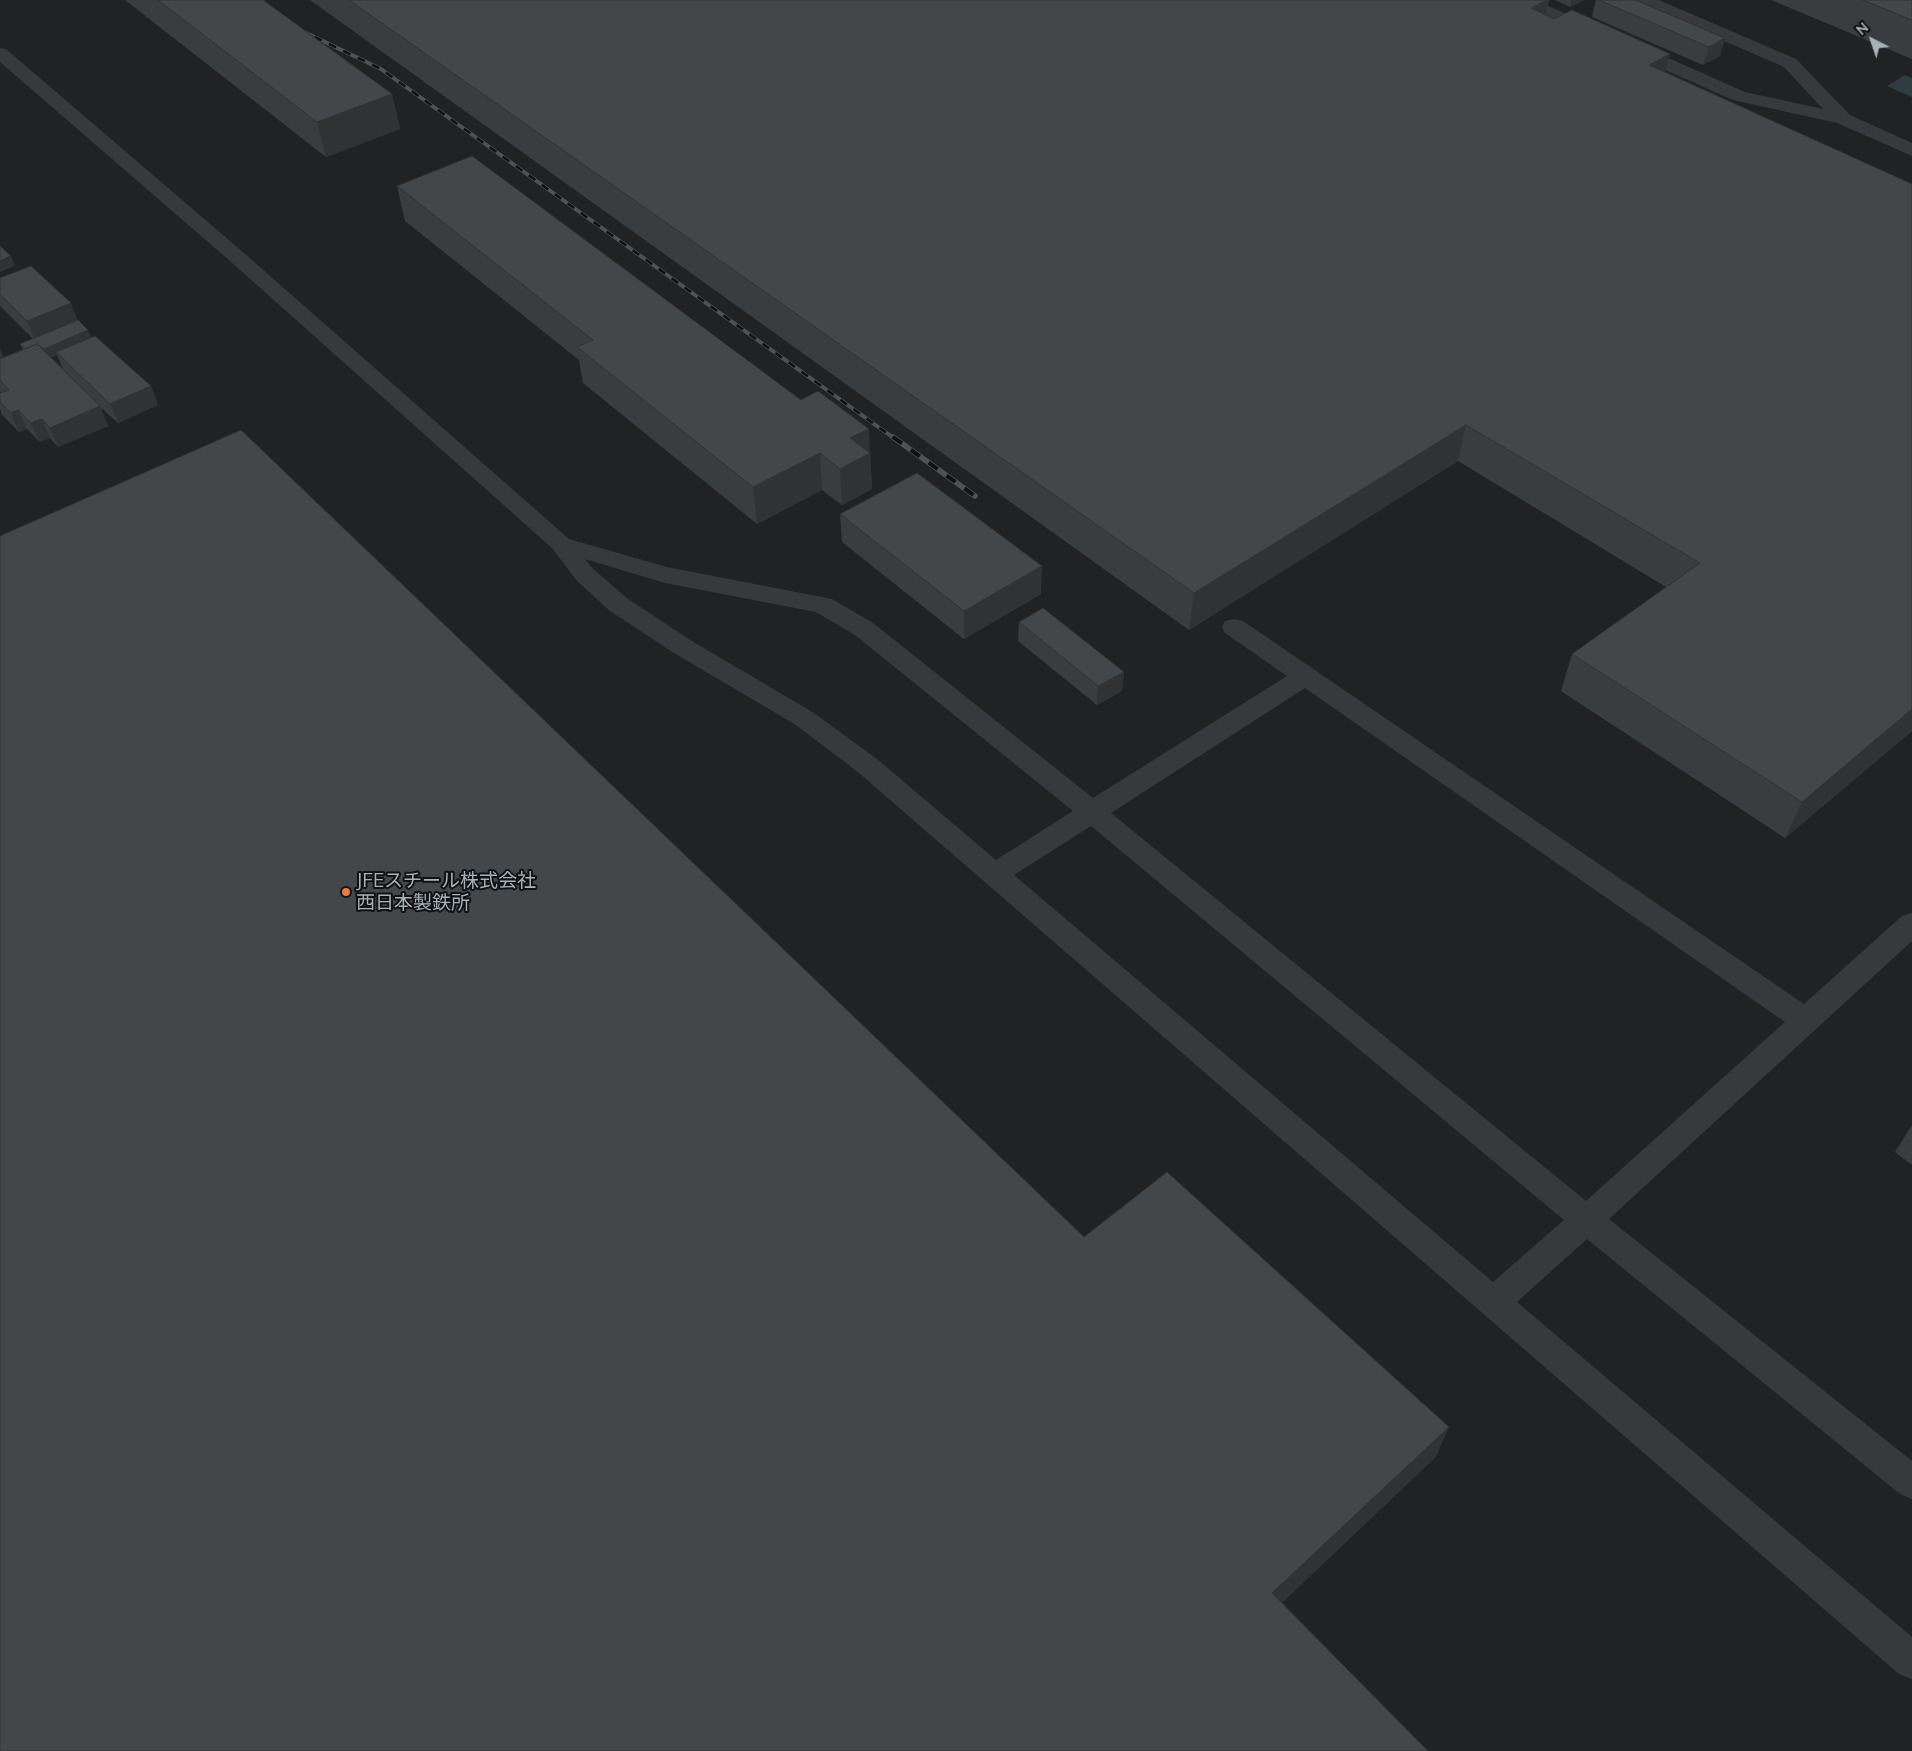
<!DOCTYPE html>
<html>
<head>
<meta charset="utf-8">
<style>
	body { margin:0 }
	#map { position:relative; width:1912px; height:1751px; overflow:hidden; background:#151617; font-family:Mulish,sans-serif }
	canvas { display:block }
	.north { position:absolute; left:1847px; top:15px; width:50px; height:50px; -webkit-text-stroke:4px #101112; paint-order:stroke; rotate:319deg; font-size:14px; font-weight:700; line-height:20px; text-align:center; color:#a8b1b7 }
	.north::after { content:''; display:block; margin:auto; width:18px; height:22px; background:#a8b1b7; clip-path:polygon(50% 0,100% 100%,50% 72%,0 100%) }
</style>
</head>
<body>
<div id="map">
<canvas width="1912" height="1751"></canvas>
<div class="north">N</div>
</div>
<script>
const c = document.querySelector('canvas').getContext('2d');
c.lineJoin = 'round';
function fillPath(path, color) { c.fillStyle = color; c.fill(path, 'evenodd'); }
const toPath = rows => new Path2D(rows.map(r => 'M' + r).join(''));
function stroke(path, color, width, dash) { c.strokeStyle = color; c.lineWidth = width; c.lineCap = dash ? 'butt' : 'round'; c.setLineDash(dash || []); c.stroke(path); }
function label(font, color, halo, rows, align = 'center') {
  c.font = font + ' Mulish,"Noto Sans JP",sans-serif'; c.lineWidth = 4; c.setLineDash([]); c.textBaseline = 'middle'; c.strokeStyle = halo; c.fillStyle = color; for (const [text, x, y, turn = 0] of rows) {
    c.save(); c.translate(x, y); c.rotate((+turn || 0) * Math.PI / 180); c.textAlign = isNaN(turn) ? turn : align; if (halo) c.strokeText(text, 0, 0); c.fillText(text, 0, 0); c.restore();
  }
}
fillPath(toPath([
	[0,0,1912,0,1912,1751,0,1751]
]), '#212224');
fillPath(toPath([
	[1905,75,1912,78,1912,97,1887,86]
]), '#2f3d40');
fillPath(toPath([
	[1511,0,1534,0,1599,28,1602,32,1599,36,1587,36,1514,4,1511,0],
	[1636,0,1659,0,1796,59,1850,115,1912,143,1912,156,1837,123,1733,100,1627,53,1624,49,1627,45,1639,45,1745,92,1823,109,1784,67,1639,4,1636,0],
	[0,48,6,49,244,253,569,539,667,567,832,599,873,623,1093,798,1287,676,1225,633,1222,627,1225,621,1234,619,1243,621,1804,1004,1902,916,1912,913,1912,941,1609,1219,1912,1461,1912,1499,1900,1494,1587,1239,1517,1302,1912,1637,1912,1679,1899,1674,859,773,796,725,674,653,610,611,576,580,553,549,230,261,0,62,0,48],
	[585,559,665,583,816,612,855,635,1073,811,996,860,877,759,814,713,692,641,628,599,592,568,585,559],
	[1305,688,1785,1022,1586,1201,1111,813,1305,688],
	[1091,826,1564,1220,1493,1282,1014,875,1091,826]
]), '#37393c');
const railFar1 = toPath([
	[300,30,381,69,895,439]
]);
const rail = toPath([
	[893,437,975,496]
]);
stroke(railFar1, '#4e5255', 4);
stroke(rail, '#4e5255', 5.5);
stroke(railFar1, '#101112', 2.5, [8]);
stroke(rail, '#101112', 4, [11]);
fillPath(toPath([
	[125,0,263,0,392,94,400,129,326,157],
	[310,0,1549,0,1546,15,1554,19,1670,54,1665,72,1912,184,1912,731,1785,838,1561,691,1572,654,1666,587,1458,461,1189,630],
	[1555,0,1584,0,1570,7],
	[1596,0,1635,0,1725,38,1720,56,1703,65,1592,17],
	[1771,0,1912,0,1912,59],
	[397,186,870,452,870,453,872,489,842,505,822,490,757,524,583,383,579,360,405,221],
	[0,278,78,320,91,337,151,386,158,405,118,423,100,407,108,426,58,447,50,438,40,442,27,429,19,432,2,415,0,409,0,393,2,393,0,391,0,349,3,357,23,350,20,344,33,339,0,306],
	[57,355,63,369,51,357],
	[840,514,1041,594,964,639,842,542],
	[1019,622,1124,672,1122,691,1097,705,1018,641],
	[1912,1125,1912,1165,1895,1152]
]), '#3a3d40');
fillPath(toPath([
	[1547,0,1549,0,1542,32,1531,8],
	[1571,0,1584,0,1570,7],
	[1725,38,1720,56,1703,65,1709,47],
	[1670,54,1661,88,1649,65],
	[392,94,400,129,326,157,317,122],
	[11,256,15,266,0,272,0,261],
	[71,303,78,322,35,340,27,321],
	[88,330,92,340,56,352,57,355,48,359,44,349],
	[0,349,6,364,0,366],
	[151,386,158,405,118,423,110,404],
	[100,406,108,426,58,447,50,428],
	[18,410,27,429,19,432,11,413],
	[42,419,50,438,40,442,31,423],
	[1466,425,1458,461,1189,630,1194,593],
	[869,429,872,489,842,505,840,469,850,438],
	[820,453,822,490,757,524,753,487],
	[1042,566,1041,594,964,639,964,611],
	[1124,672,1122,691,1097,705,1098,686],
	[1912,709,1912,731,1785,838,1802,802],
	[1449,1427,1436,1457,1264,1620,1272,1593]
]), '#303234');
const building = toPath([
	[158,0,263,0,392,94,317,122,158,0],
	[349,0,1547,0,1531,8,1554,19,1572,10,1670,54,1649,65,1912,184,1912,709,1802,802,1572,654,1700,563,1466,425,1194,593,349,0],
	[1599,0,1635,0,1725,38,1709,47,1599,0],
	[1863,0,1912,0,1912,20,1863,0],
	[472,156,801,400,818,391,869,429,850,438,870,453,840,469,820,453,753,487,577,347,593,340,397,186,472,156],
	[0,246,11,256,0,261,0,246],
	[31,266,71,303,27,321,0,294,0,278,31,266],
	[78,320,88,330,44,349,37,344,25,349,20,344,78,320],
	[95,336,151,386,110,404,56,352,95,336],
	[37,344,100,406,50,428,42,419,31,423,18,410,11,413,0,402,0,393,9,390,0,380,0,359,37,344],
	[241,430,1084,1237,1167,1172,1449,1427,1272,1593,1428,1751,0,1751,0,536,241,430],
	[917,473,1042,566,964,611,840,514,917,473],
	[1043,608,1124,672,1098,686,1019,622,1043,608]
]);
fillPath(building, '#44474a');
stroke(building, '#303234', 1);
for (const [x, y, r, color] of [
	[346,892,5,"#ec7b39"]
]) { const dot = new Path2D(); dot.arc(x, y, r, 0, 2 * Math.PI); c.fillStyle = color; c.fill(dot); stroke(dot, '#101112', 2); }
label('19px', '#a8b1b7', '#101112', [
	["JFEスチール株式会社",356,881],
	["西日本製鉄所",356,903]
], 'left');
</script>
</body>
</html>
